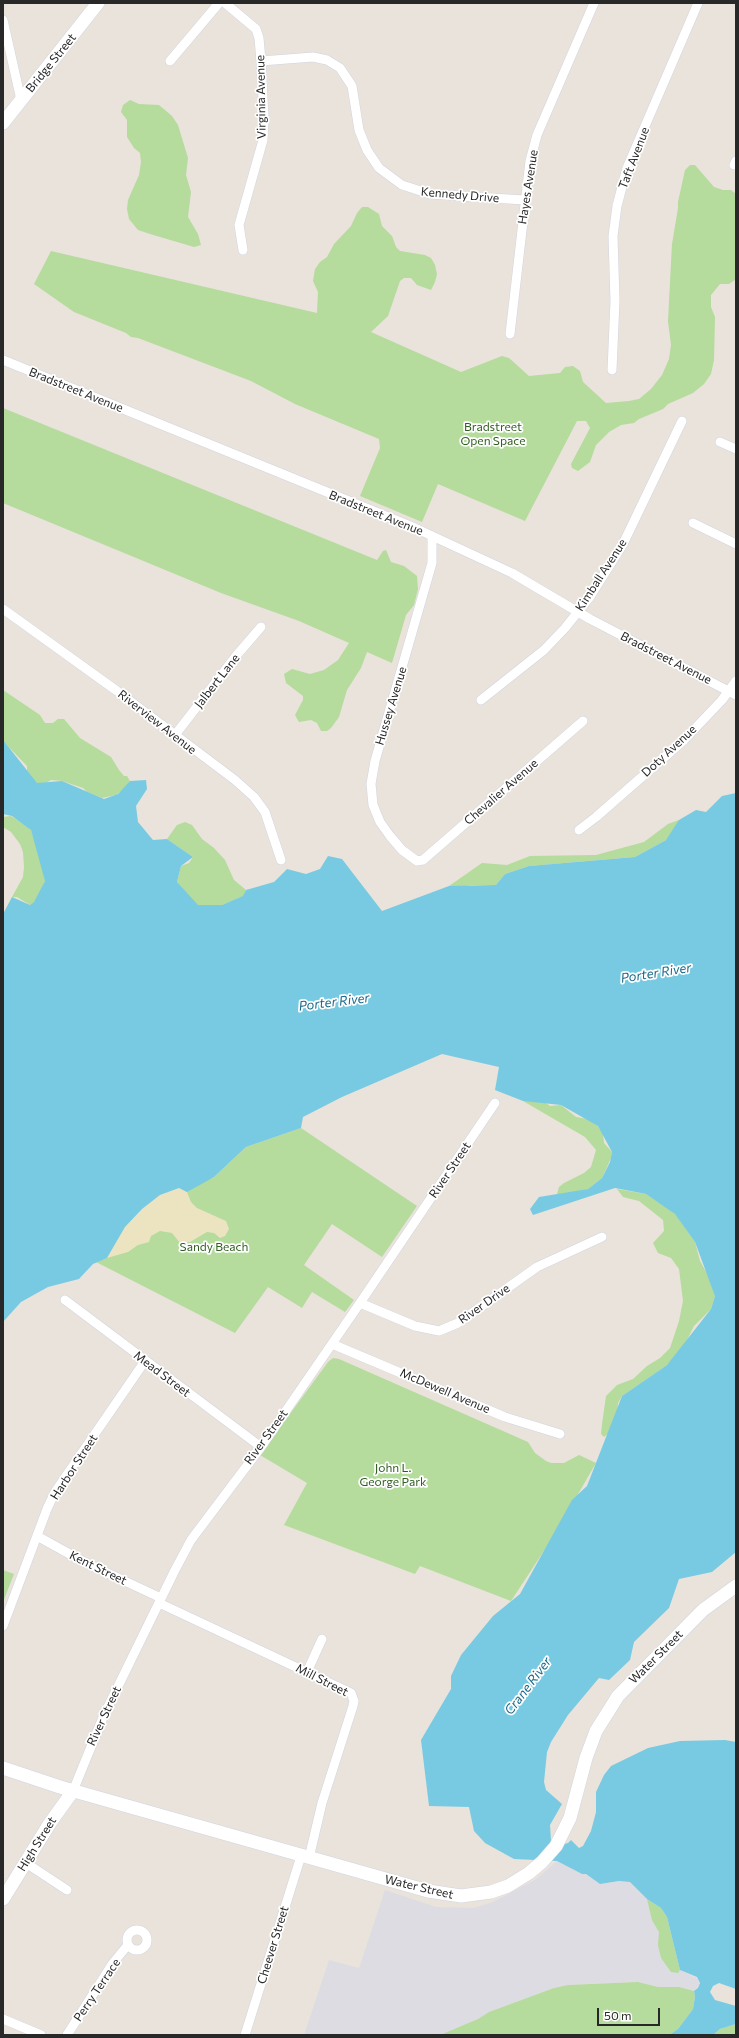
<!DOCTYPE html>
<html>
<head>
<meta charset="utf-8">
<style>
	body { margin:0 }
	#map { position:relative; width:739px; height:2038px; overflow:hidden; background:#e9e3db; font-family:Commissioner,sans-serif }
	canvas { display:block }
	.frame { position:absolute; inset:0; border:4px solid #282828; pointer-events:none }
	.scale { position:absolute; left:597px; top:2008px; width:63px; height:18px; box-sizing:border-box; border:2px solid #282828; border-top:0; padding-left:5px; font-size:12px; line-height:14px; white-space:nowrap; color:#282828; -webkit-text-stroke:3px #fff; paint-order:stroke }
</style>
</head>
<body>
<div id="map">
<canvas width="739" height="2038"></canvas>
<div class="frame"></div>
<div class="scale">50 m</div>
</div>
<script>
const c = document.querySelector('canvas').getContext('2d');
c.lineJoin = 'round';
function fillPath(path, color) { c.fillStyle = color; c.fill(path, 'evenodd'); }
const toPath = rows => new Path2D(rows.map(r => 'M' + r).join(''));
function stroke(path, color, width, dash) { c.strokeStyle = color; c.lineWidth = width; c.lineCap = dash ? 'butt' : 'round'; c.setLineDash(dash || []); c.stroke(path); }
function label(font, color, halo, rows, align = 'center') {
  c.font = font + ' Commissioner,sans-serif'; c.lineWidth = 3.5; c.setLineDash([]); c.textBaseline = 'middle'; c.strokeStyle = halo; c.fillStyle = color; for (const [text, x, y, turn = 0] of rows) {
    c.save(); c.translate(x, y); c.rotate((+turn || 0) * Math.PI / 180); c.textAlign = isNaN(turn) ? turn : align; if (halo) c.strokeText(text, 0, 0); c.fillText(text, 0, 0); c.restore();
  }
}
fillPath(toPath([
	[557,1861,582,1874,586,1874,600,1884,619,1881,630,1882,647,1899,654,1902,680,1970,698,1979,699,1985,697,1989,694,1991,679,1987,658,1987,638,1982,568,1985,554,1988,489,2012,478,2019,440,2035,304,2035,329,1960,359,1968,385,1890,436,1907,473,1908,493,1902,535,1880]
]), '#dddce2');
fillPath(toPath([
	[130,100,139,104,159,105,172,116,178,125,188,158,186,175,191,192,188,217,198,234,201,245,194,247,150,234,138,230,129,219,127,209,128,200,139,175,141,162,140,153,134,148,127,137,127,120,121,112,123,105],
	[690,165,695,165,714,187,723,190,731,190,736,194,736,279,729,284,720,284,711,295,711,307,715,317,714,360,711,374,704,384,693,393,668,404,663,409,639,419,634,423,621,425,609,432,596,445,590,462,578,471,572,468,571,464,590,428,586,421,577,421,525,521,438,484,422,522,360,496,380,448,379,439,295,404,251,381,138,338,131,337,126,333,74,312,34,284,51,251,317,313,318,292,313,281,315,269,320,262,327,257,334,244,351,226,357,213,362,207,368,207,379,214,382,226,392,236,396,247,400,251,425,255,431,258,435,265,437,274,435,282,431,290,417,285,411,278,404,278,400,281,388,316,371,332,461,372,502,356,509,358,529,376,560,373,565,367,573,366,580,371,583,382,606,403,629,401,639,399,651,389,662,375,669,359,671,345,668,321,672,244,678,208,678,202,685,170],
	[3,408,377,560,383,551,386,550,391,562,404,566,417,576,418,589,414,605,406,615,392,663,367,652,361,668,347,690,339,717,331,728,327,731,321,731,317,723,311,720,299,722,295,715,303,700,303,696,286,683,284,674,292,669,310,674,324,670,338,660,349,643,299,621,221,593,3,503],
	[3,690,40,715,45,723,53,723,58,719,64,719,80,738,111,757,119,770,124,776,127,776,130,781,126,787,116,795,102,798,87,792,83,788,62,781,51,780,46,783,37,783,33,780,27,771,27,766,3,741],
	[11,816,27,826,31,830,44,870,45,881,37,900,30,905,17,897,12,897,23,877,24,867,23,852,20,844,11,832,3,827,3,817],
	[679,820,679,825,666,840,635,857,529,866,505,874,496,885,471,885,456,888,449,886,482,863,507,865,530,856,596,855,644,842,668,824],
	[185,822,192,825,202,839,214,848,225,860,234,880,246,890,244,896,222,905,198,905,190,901,177,882,181,866,189,863,193,857,167,839,177,825],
	[542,1100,550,1106,561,1105,576,1117,588,1119,598,1126,603,1134,604,1143,612,1152,611,1158,602,1178,588,1189,560,1196,557,1194,559,1187,564,1183,584,1173,591,1167,596,1150,585,1137,523,1101],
	[301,1128,417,1206,382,1257,332,1224,304,1265,354,1300,345,1312,312,1292,302,1308,268,1287,235,1333,96,1262,107,1258,142,1209,214,1177,246,1147],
	[617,1189,646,1194,671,1210,678,1217,695,1242,700,1261,713,1284,715,1296,711,1309,694,1326,683,1348,667,1365,622,1396,618,1403,617,1418,609,1433,604,1437,601,1434,602,1424,606,1396,617,1385,633,1379,647,1366,660,1358,670,1348,679,1321,683,1301,679,1269,671,1258,658,1253,653,1243,664,1231,663,1220,639,1201,623,1197],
	[333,1358,339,1359,528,1442,535,1453,546,1461,551,1463,564,1463,579,1455,596,1463,555,1534,511,1601,420,1566,415,1574,284,1525,307,1483,260,1455,328,1362],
	[3,1570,14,1574,3,1602],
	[647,1899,661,1908,667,1917,680,1970,678,1973,671,1972,661,1958,658,1945,659,1932,652,1920],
	[638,1982,658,1987,679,1987,694,1991,695,1997,693,2009,678,2029,669,2035,440,2035,478,2019,489,2012,554,1988,568,1985],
	[736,2024,736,2035,713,2035,720,2029]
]), '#b5db9d');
fillPath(toPath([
	[179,1188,187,1192,191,1202,197,1208,226,1221,229,1229,225,1236,220,1238,214,1233,207,1232,190,1242,180,1243,172,1233,160,1231,151,1236,149,1242,138,1245,128,1252,107,1258,125,1227,142,1209,160,1195]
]), '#ece4c1');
fillPath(toPath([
	[3,740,37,783,62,781,104,799,118,794,130,781,146,780,147,789,136,806,138,822,153,840,167,839,193,857,181,866,177,882,198,905,222,905,243,896,246,890,274,882,287,869,306,874,320,869,328,856,342,859,382,911,449,886,496,885,505,874,529,866,635,857,666,840,679,820,696,810,706,812,722,796,736,793,736,1552,712,1572,679,1579,669,1608,634,1642,630,1660,609,1680,599,1678,568,1715,551,1742,547,1752,544,1782,546,1790,562,1804,550,1825,551,1841,561,1845,568,1843,571,1840,579,1848,583,1846,591,1831,596,1812,596,1792,604,1775,611,1766,648,1748,680,1741,725,1740,736,1742,736,1989,719,1983,713,1986,710,1992,715,2000,736,2006,736,2024,720,2029,713,2035,669,2035,678,2029,693,2009,695,1997,694,1991,698,1988,700,1983,697,1977,680,1970,667,1917,661,1908,647,1899,630,1882,619,1881,600,1884,586,1874,582,1874,557,1861,514,1859,485,1843,474,1831,469,1807,429,1806,421,1740,451,1689,451,1676,461,1655,493,1616,520,1594,572,1500,587,1486,622,1396,667,1365,711,1309,715,1296,695,1242,675,1214,646,1194,615,1188,533,1215,530,1209,539,1197,588,1189,602,1178,610,1162,612,1152,598,1126,561,1105,523,1101,495,1090,499,1067,442,1054,342,1097,303,1117,301,1128,246,1147,214,1177,187,1192,179,1188,160,1195,142,1209,125,1227,107,1258,93,1264,79,1279,48,1287,21,1302,3,1322,3,914,12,897,30,905,34,902,45,881,31,830,12,816,3,814]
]), '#78cae2');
const street = toPath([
	[225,3,256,29,259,38,261,61,264,117,263,140,239,225,243,250],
	[3,20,21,100],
	[170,61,219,3],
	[261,61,313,57,327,60,340,68,352,86,359,130,367,150,379,168,402,185,430,194,524,200],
	[734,165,736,161],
	[510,334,530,161,537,135,594,3],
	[3,360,415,528,512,573,590,619,736,695],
	[612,370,615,301,613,236,617,206,627,168,698,3],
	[720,442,736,449],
	[693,523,736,544],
	[432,536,432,563,375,761,371,784,373,805,380,822,390,836,402,850,417,861,423,860,583,721],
	[3,609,117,691,235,780,254,797,265,812,281,860],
	[481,700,544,650,565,628,589,598,623,544,682,421],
	[175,735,236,656,261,627],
	[579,830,596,817,684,740,722,700,736,681],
	[65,1300,261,1447],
	[360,1303,415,1326,439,1331,458,1323,537,1267,602,1237],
	[332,1344,505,1417,560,1434],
	[37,1536,84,1562,161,1598],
	[159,1603,351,1693,354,1701,353,1706,322,1803,309,1858],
	[3,1626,47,1509,55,1492,145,1361],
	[307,1672,322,1639],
	[73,1791,104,1715,175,1570,191,1540,261,1447,360,1303,495,1103],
	[26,1863,67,1890],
	'127 1940a10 10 0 1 1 20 0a10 10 0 1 1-20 0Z',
	[3,2019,41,2035],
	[67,2035,113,1963,127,1946],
	[245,2035,301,1856]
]);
const secondary = toPath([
	[3,123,98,3],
	[3,1768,60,1787,428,1891,461,1896,491,1892,508,1886,529,1873,542,1862,556,1846,570,1818,586,1758,596,1731,618,1696,703,1610,736,1586],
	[3,1899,50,1823,73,1791]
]);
stroke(street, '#d1d4e0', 10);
stroke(secondary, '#d1d4e0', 14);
stroke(street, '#fff', 9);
stroke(secondary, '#fff', 13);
label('12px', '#282828', '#fff', [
	["Bridge Street",51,63,-51],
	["Virginia Avenue",261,97,-91],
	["Taft Avenue",634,158,-69],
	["Hayes Avenue",528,187,-81],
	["Kennedy Drive",460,195,5],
	["Bradstreet Avenue",76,390,22],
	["Bradstreet Avenue",376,513,22],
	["Kimball Avenue",601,575,-57],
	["Bradstreet Avenue",666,658,27],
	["Jalbert Lane",217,681,-52],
	["Hussey Avenue",391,706,-73],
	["Riverview Avenue",157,722,38],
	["Doty Avenue",669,751,-43],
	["Chevalier Avenue",501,792,-41],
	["River Street",450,1170,-56],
	["River Drive",484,1304,-35],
	["Mead Street",162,1374,37],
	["McDewell Avenue",445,1391,23],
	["River Street",266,1437,-54],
	["Harbor Street",74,1467,-57],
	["Kent Street",98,1568,26],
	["Water Street",656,1657,-45],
	["Mill Street",322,1680,27],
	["River Street",104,1716,-65],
	["High Street",37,1844,-58],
	["Water Street",419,1887,13],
	["Cheever Street",273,1945,-73],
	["Perry Terrace",97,1990,-56]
]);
label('12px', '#2f5e20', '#fff', [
	["Bradstreet",493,427],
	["Open Space",493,441],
	["Sandy Beach",214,1247],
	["John L.",393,1468],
	["George Park",393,1482]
]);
label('italic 13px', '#1a698b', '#fff', [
	["Porter River",656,973,-9],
	["Porter River",334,1002,-7],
	["Crane River",528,1686,-53]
]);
</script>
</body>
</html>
